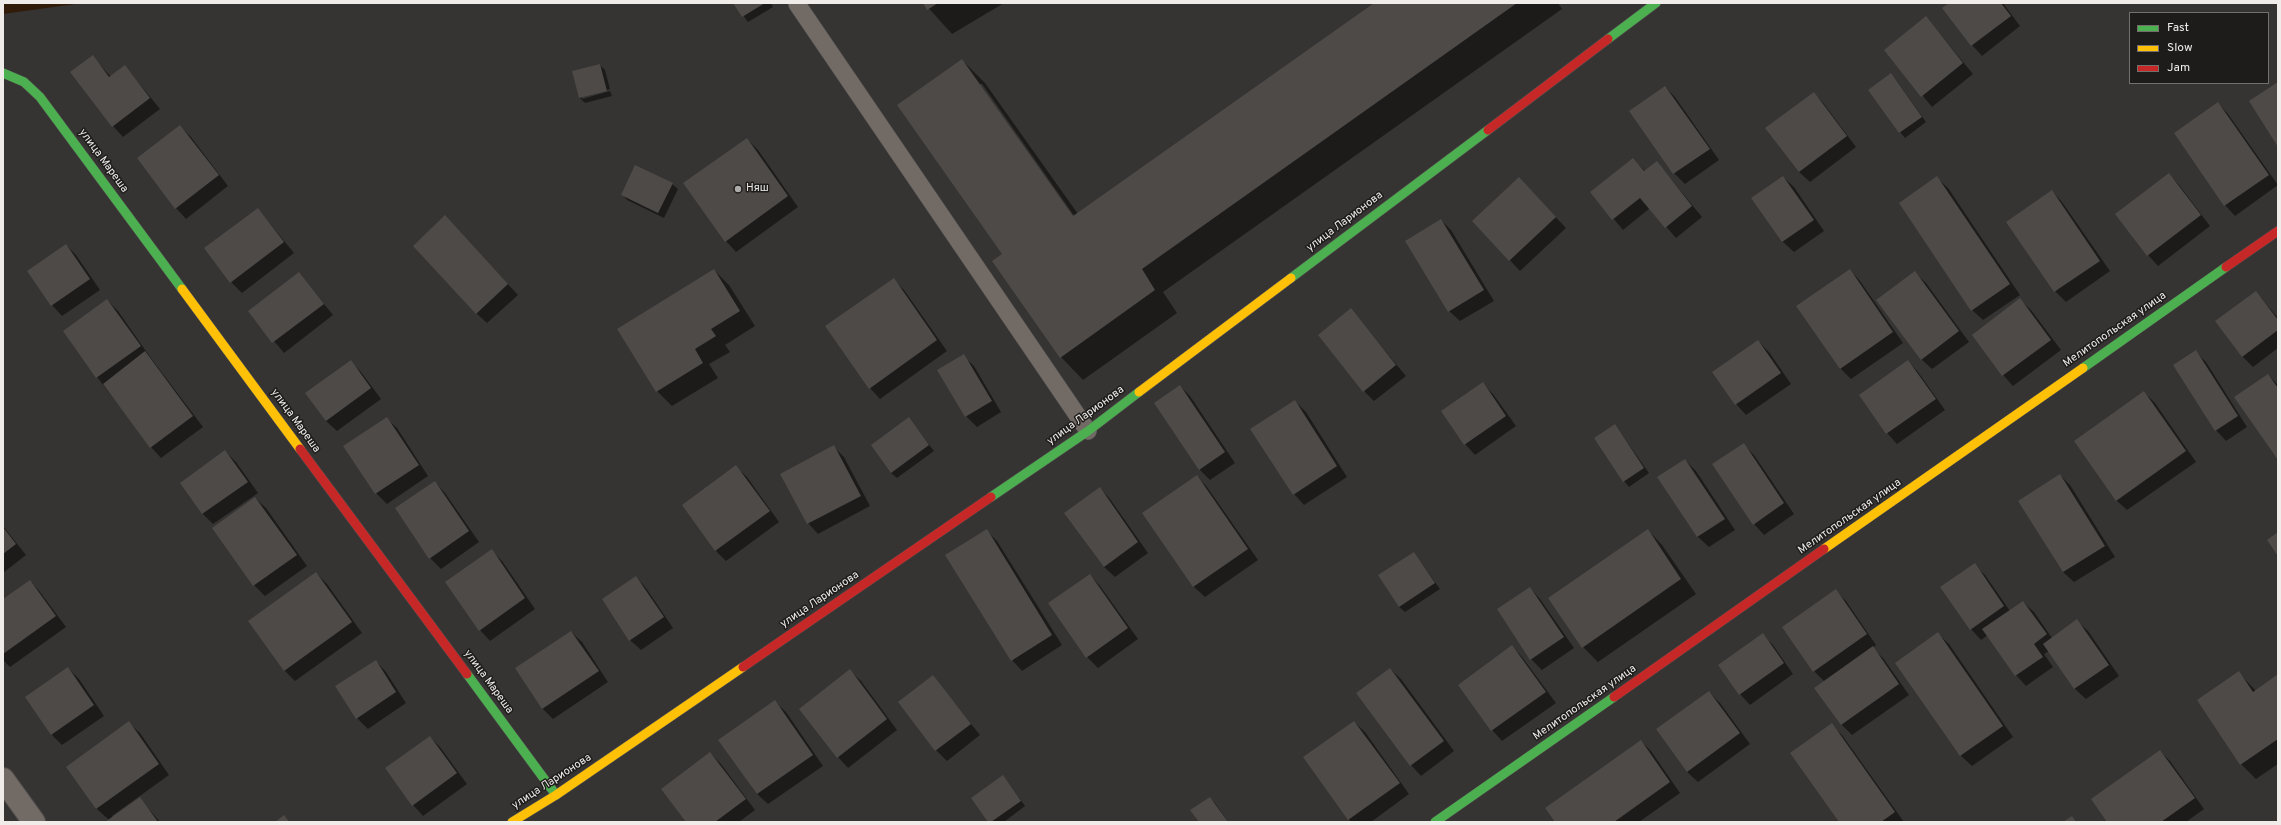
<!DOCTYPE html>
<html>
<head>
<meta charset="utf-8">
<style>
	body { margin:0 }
	#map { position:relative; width:2281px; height:825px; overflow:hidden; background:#363432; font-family:Overpass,sans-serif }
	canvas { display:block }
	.frame { position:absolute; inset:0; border:4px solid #efecea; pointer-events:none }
	.legend { position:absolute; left:2129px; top:12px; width:140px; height:72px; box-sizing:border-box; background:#1e1c1a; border:1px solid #726f6d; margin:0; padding:5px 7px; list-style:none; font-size:12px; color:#efecea }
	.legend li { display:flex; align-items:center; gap:8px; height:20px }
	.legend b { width:20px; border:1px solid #726f6d }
</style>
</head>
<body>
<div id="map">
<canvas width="2281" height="825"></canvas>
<div class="frame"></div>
<ul class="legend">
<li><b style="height:5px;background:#4caf50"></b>Fast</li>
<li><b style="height:5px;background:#ffc107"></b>Slow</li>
<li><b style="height:5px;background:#c62828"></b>Jam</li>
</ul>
</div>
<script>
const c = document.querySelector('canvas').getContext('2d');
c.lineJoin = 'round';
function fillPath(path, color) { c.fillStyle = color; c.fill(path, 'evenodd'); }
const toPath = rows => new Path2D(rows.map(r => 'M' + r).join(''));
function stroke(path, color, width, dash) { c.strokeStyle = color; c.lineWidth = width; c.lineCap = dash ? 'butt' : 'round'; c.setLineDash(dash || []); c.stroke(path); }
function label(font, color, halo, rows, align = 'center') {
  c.font = font + ' Overpass,sans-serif'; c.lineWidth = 3; c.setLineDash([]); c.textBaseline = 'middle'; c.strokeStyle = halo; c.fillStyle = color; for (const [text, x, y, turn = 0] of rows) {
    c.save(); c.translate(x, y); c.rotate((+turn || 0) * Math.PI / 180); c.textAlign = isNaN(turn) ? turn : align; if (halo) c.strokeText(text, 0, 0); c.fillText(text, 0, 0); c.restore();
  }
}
fillPath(toPath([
	[3,3,83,3,3,14]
]), '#301c09');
fillPath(toPath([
	[734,3,771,3,773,7,748,22],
	[924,3,1004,3,952,34],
	[1375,3,1558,3,1562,9,1163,292,1177,313,1083,380,1061,357,1003,254,962,60,985,83,1078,214],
	[979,84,982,84,1077,220,1075,221],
	[1951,3,2003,3,2020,26,1982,56,1972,45],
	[1926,17,1973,74,1932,107,1885,50],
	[93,57,111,77,125,66,160,109,123,137,113,126],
	[600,65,605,70,610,89,582,97,582,99,610,91,612,96,585,103,580,98,573,72],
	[1896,80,1926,122,1905,138,1900,132],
	[1665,87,1675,97,1719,160,1685,184,1674,173,1631,112],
	[1814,93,1824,104,1856,147,1810,182,1799,172],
	[2218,103,2228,114,2278,185,2235,216,2225,205],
	[180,126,191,137,228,186,186,219,176,208],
	[747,139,758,150,798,207,736,252,726,241],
	[1633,159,1645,171,1657,162,1702,217,1676,238,1650,208,1623,230,1591,192],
	[636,166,672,184,678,189,664,218,627,200,622,194],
	[2169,174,2179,185,2210,226,2158,266,2148,255],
	[1783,177,1794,187,1824,231,1794,252,1783,242,1753,198],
	[1937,178,1948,188,2020,295,1983,320,1972,310],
	[1529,189,1566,228,1520,271,1473,221],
	[2052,191,2062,202,2110,271,2066,302,2055,291,2007,222],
	[258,209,294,253,242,293,231,282],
	[1441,220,1451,230,1494,301,1460,321,1449,311],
	[455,227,518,295,487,323,476,313],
	[66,245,76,255,100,290,62,316,52,305],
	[714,270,729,285,755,326,725,345,730,352,709,364,718,378,672,406,657,391],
	[1850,270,1860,281,1903,343,1851,379,1840,368],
	[299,273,333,315,284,353,249,311],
	[1915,273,1926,283,1969,342,1932,369,1921,359],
	[894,280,904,290,947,351,880,399,870,388],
	[2256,292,2278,318,2278,348,2253,367,2242,356],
	[107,300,118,311,150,357,203,427,161,458,151,447,97,377],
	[2020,300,2031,310,2061,350,2013,386,2003,375],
	[1351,310,1406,376,1374,401,1364,391],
	[1758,341,1769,352,1791,384,1746,415,1736,404],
	[2196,352,2206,362,2247,427,2226,441,2216,430],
	[963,356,974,366,1001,412,977,427,966,416],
	[1908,361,1918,372,1945,410,1897,444,1887,433],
	[351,362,361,372,381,399,337,431,326,421],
	[2268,375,2278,385,2278,458],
	[1483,384,1493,394,1516,426,1475,455,1465,444],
	[1180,386,1190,396,1235,463,1210,480,1200,470],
	[2144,392,2155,403,2196,462,2127,510,2116,500],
	[1295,401,1306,412,1347,477,1304,505,1294,494],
	[386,418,397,428,428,476,387,504,376,493],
	[909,419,934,451,897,478,891,473],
	[1615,425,1649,473,1629,487,1624,481],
	[1743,444,1754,455,1794,514,1764,535,1754,524],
	[834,447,844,457,870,506,818,534,808,523],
	[225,451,236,462,258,493,213,524,203,514,181,483],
	[1685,460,1696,471,1735,530,1709,547,1698,537,1659,477],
	[736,467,747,477,779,522,726,561,716,551,683,505],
	[2060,475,2070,485,2115,557,2074,582,2063,572],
	[1197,476,1207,487,1258,560,1205,597,1194,587,1143,513],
	[435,482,445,493,479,542,441,569,430,558],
	[1100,488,1110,499,1148,553,1115,577,1104,567],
	[255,498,266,508,307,566,265,596,254,585,213,528],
	[3,526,26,555,3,573],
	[986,530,997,541,1062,645,1022,671,1012,660],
	[1648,530,1662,545,1696,594,1598,662,1583,647],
	[491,550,502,561,535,609,490,641,480,630],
	[1414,553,1440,589,1405,612,1399,607],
	[1974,565,1985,575,2010,611,2023,602,2034,612,2052,638,2077,621,2088,631,2119,676,2086,699,2075,689,2049,651,2044,654,2053,667,2026,686,2016,675,1988,635,1981,640,1971,629],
	[316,573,327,584,362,633,295,681,285,671,249,621],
	[1090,575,1100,586,1138,639,1098,668,1087,657,1049,603],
	[636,577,646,588,673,628,641,650,630,640],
	[30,581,40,592,66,627,10,667,3,660,3,600],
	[1530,588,1540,599,1574,648,1542,670,1531,659],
	[1836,591,1846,601,1876,645,1873,648,1883,658,1909,695,1852,735,1842,725,1816,688,1825,682,1814,671],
	[571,632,582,642,608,682,553,719,542,708],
	[1762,634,1773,645,1793,674,1750,705,1740,694],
	[1938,634,1949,644,2013,737,1972,766,1961,756,1897,663],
	[1512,646,1522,657,1556,703,1502,741,1492,730,1459,685],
	[376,661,386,672,406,703,368,729,357,718],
	[68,668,79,679,104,716,62,745,51,734],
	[1390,669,1401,679,1454,751,1421,776,1411,765],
	[850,671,861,681,897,730,848,768,838,757],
	[2239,673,2256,691,2278,675,2278,764,2256,779,2241,764],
	[933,677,980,735,947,761,936,750,900,702],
	[1709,692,1720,703,1750,744,1698,782,1687,772],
	[775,702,786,712,823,766,768,804,757,794,720,740],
	[1354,722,1365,732,1409,794,1371,822,1351,822,1305,758],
	[129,723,140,733,169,775,112,816,113,818,140,799,160,822,106,822,109,820,97,809,67,767],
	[1831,725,1842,735,1904,822,1840,822],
	[430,737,440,747,467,784,423,816,413,805,386,769],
	[1641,741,1651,751,1680,793,1639,822,1556,822],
	[2160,751,2170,761,2204,809,2186,822,2108,822],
	[710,753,721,764,755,810,739,822,687,822],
	[1003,776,1025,806,1004,822,989,822],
	[1210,798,1215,803,1228,822,1200,822]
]), '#0007');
fillPath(toPath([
	[733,3,765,3,742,17],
	[923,3,938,3,927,10],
	[1374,3,1517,3,1142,269,1155,290,1060,358,992,261,1002,254,897,105,962,59,1073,216],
	[1949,3,2001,3,2011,16,1971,46,1942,8],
	[1926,16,1963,63,1921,97,1884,50],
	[93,55,109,77,125,65,150,98,112,127,70,72],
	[600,64,607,91,579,98,572,71],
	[1891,73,1922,117,1899,133,1868,90],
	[2278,82,2278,147,2249,101],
	[1665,86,1710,149,1673,174,1629,111],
	[1814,92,1847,136,1799,172,1765,128],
	[2218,102,2269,175,2224,206,2174,133],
	[180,125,219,175,175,209,137,158],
	[747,138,788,196,725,242,683,183],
	[1633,158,1644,171,1657,161,1692,206,1665,228,1640,198,1612,220,1590,192],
	[635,165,673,183,658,213,621,195],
	[2169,173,2201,215,2147,256,2115,214],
	[1783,176,1814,220,1782,242,1751,198],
	[1937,176,2010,284,1971,311,1899,203],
	[1519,177,1556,217,1509,261,1472,221],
	[2052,190,2100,261,2054,292,2006,222],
	[258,208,284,242,230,283,204,248],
	[445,215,508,284,476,314,413,246],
	[1441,219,1484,290,1448,312,1405,241],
	[66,244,90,279,51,306,27,271],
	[714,269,740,311,711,329,716,336,695,349,703,363,656,392,617,329],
	[1850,269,1893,332,1840,369,1796,306],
	[1915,271,1959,331,1921,360,1876,300],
	[299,272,324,304,272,343,248,311],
	[894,278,937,340,869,389,825,326],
	[2256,291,2278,320,2278,330,2242,357,2215,321],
	[2020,298,2051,340,2002,376,1972,335],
	[107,299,141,346,96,378,63,331],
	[1351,308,1396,365,1363,392,1318,335],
	[1758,340,1781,373,1735,405,1712,372],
	[2196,350,2238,416,2215,431,2173,365],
	[145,351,193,416,150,448,103,384],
	[964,354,992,401,965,417,937,370],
	[351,360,371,388,326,421,305,393],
	[1908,360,1936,399,1886,434,1859,395],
	[2268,374,2278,388,2278,460,2234,397],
	[1483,382,1506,416,1464,445,1441,411],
	[1180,385,1225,452,1199,470,1154,403],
	[2144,391,2186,451,2116,501,2074,441],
	[1295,400,1337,466,1293,495,1250,429],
	[387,417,419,465,375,494,343,446],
	[909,417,929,445,891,473,871,445],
	[1615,424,1644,468,1623,482,1594,438],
	[1744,443,1784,503,1753,525,1712,464],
	[834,445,861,496,807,524,780,474],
	[225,450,248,482,202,514,180,483],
	[1685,459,1725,519,1697,537,1657,477],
	[736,465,770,511,715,551,682,505],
	[2060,474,2105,546,2063,572,2018,501],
	[1197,475,1248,549,1193,587,1142,513],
	[435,481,469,531,429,559,395,508],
	[1100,487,1138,542,1104,567,1064,513],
	[255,497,297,555,253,586,212,528],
	[3,527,16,544,3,554],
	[987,529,1052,635,1011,661,945,555],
	[1648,529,1681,579,1582,648,1548,598],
	[2278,532,2278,556,2267,540],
	[492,549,525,598,479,631,445,582],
	[1414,552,1435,583,1399,607,1378,575],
	[1975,563,2004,606,1970,630,1940,587],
	[316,572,352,622,284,671,248,621],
	[1090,574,1128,628,1086,658,1048,603],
	[636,576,664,617,629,641,602,599],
	[30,580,56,616,3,654,3,599],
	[1530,587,1564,637,1530,660,1497,609],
	[1836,589,1867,634,1813,672,1782,627],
	[2023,601,2047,634,2034,644,2043,657,2015,676,1982,629],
	[2077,619,2109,665,2074,689,2043,644],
	[571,631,599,671,542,709,515,668],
	[1938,632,2003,726,1960,756,1895,663],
	[1763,633,1784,663,1739,695,1718,665],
	[1512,645,1546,692,1491,731,1458,685],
	[1873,646,1899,684,1841,725,1814,688],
	[376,660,396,692,356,719,335,686],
	[68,667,94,705,51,735,25,697],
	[1390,668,1444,741,1410,766,1356,693],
	[850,669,887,719,837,758,799,709],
	[2239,671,2253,692,2278,674,2278,739,2240,765,2197,700],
	[933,675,971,724,935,751,898,702],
	[1709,691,1740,733,1687,772,1656,729],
	[775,700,813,755,757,794,718,740],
	[129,721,159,764,96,809,66,767],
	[1354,721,1400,783,1348,820,1303,757],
	[1832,723,1895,812,1881,822,1839,822,1790,753],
	[430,736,457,773,412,806,385,768],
	[1641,740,1670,782,1614,822,1555,822,1545,808],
	[2160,750,2195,798,2161,822,2107,822,2091,799],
	[710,752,746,799,715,822,686,822,661,789],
	[1003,775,1021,801,991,822,988,822,971,798],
	[140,797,158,822,105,822],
	[1210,797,1228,822,1199,822,1190,810],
	[284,815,289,822,275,822],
	[2072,816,2076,822,2063,822]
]), '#4d4a48');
const lane = toPath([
	[797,4,1088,431]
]);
const street = toPath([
	[3,779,34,822]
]);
const fast = toPath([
	[1608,39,1656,3],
	[3,73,24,82,40,97,182,289],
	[1291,278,1488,130],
	[2083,368,2226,267],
	[991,497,1088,431,1139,392],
	[467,674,556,795],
	[1435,822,1614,697]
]);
const slow = toPath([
	[182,289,300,449],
	[1139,392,1291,278],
	[1824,549,2083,368],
	[512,822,556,795,743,667]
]);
const jam = toPath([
	[1488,130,1608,39],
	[2226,267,2278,231],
	[300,449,467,674],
	[743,667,991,497],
	[1614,697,1824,549]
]);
stroke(lane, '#535150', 18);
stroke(street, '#535150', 24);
stroke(fast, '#535150', 10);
stroke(slow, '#535150', 10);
stroke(jam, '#535150', 10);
stroke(lane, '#716a65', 17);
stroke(street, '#716a65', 22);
stroke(fast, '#4caf50', 9);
stroke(slow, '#ffc107', 9);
stroke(jam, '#c62828', 9);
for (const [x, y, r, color] of [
	[738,189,4,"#aeacaa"]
]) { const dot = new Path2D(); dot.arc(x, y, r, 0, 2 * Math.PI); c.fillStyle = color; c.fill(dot); stroke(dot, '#1e1c1a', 1.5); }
label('11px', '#efecea', '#1e1c1a', [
	["улица Мареша",103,161,54],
	["улица Ларионова",1345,222,-37],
	["Мелитопольская улица",2115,330,-35],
	["улица Ларионова",1086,416,-36],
	["улица Мареша",295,421,54],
	["Мелитопольская улица",1850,517,-35],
	["улица Ларионова",820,600,-34],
	["улица Мареша",488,682,54],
	["Мелитопольская улица",1585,703,-35],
	["улица Ларионова",552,782,-33]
]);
label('11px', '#efecea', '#1e1c1a', [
	["Няш",746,189]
], 'left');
</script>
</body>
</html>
